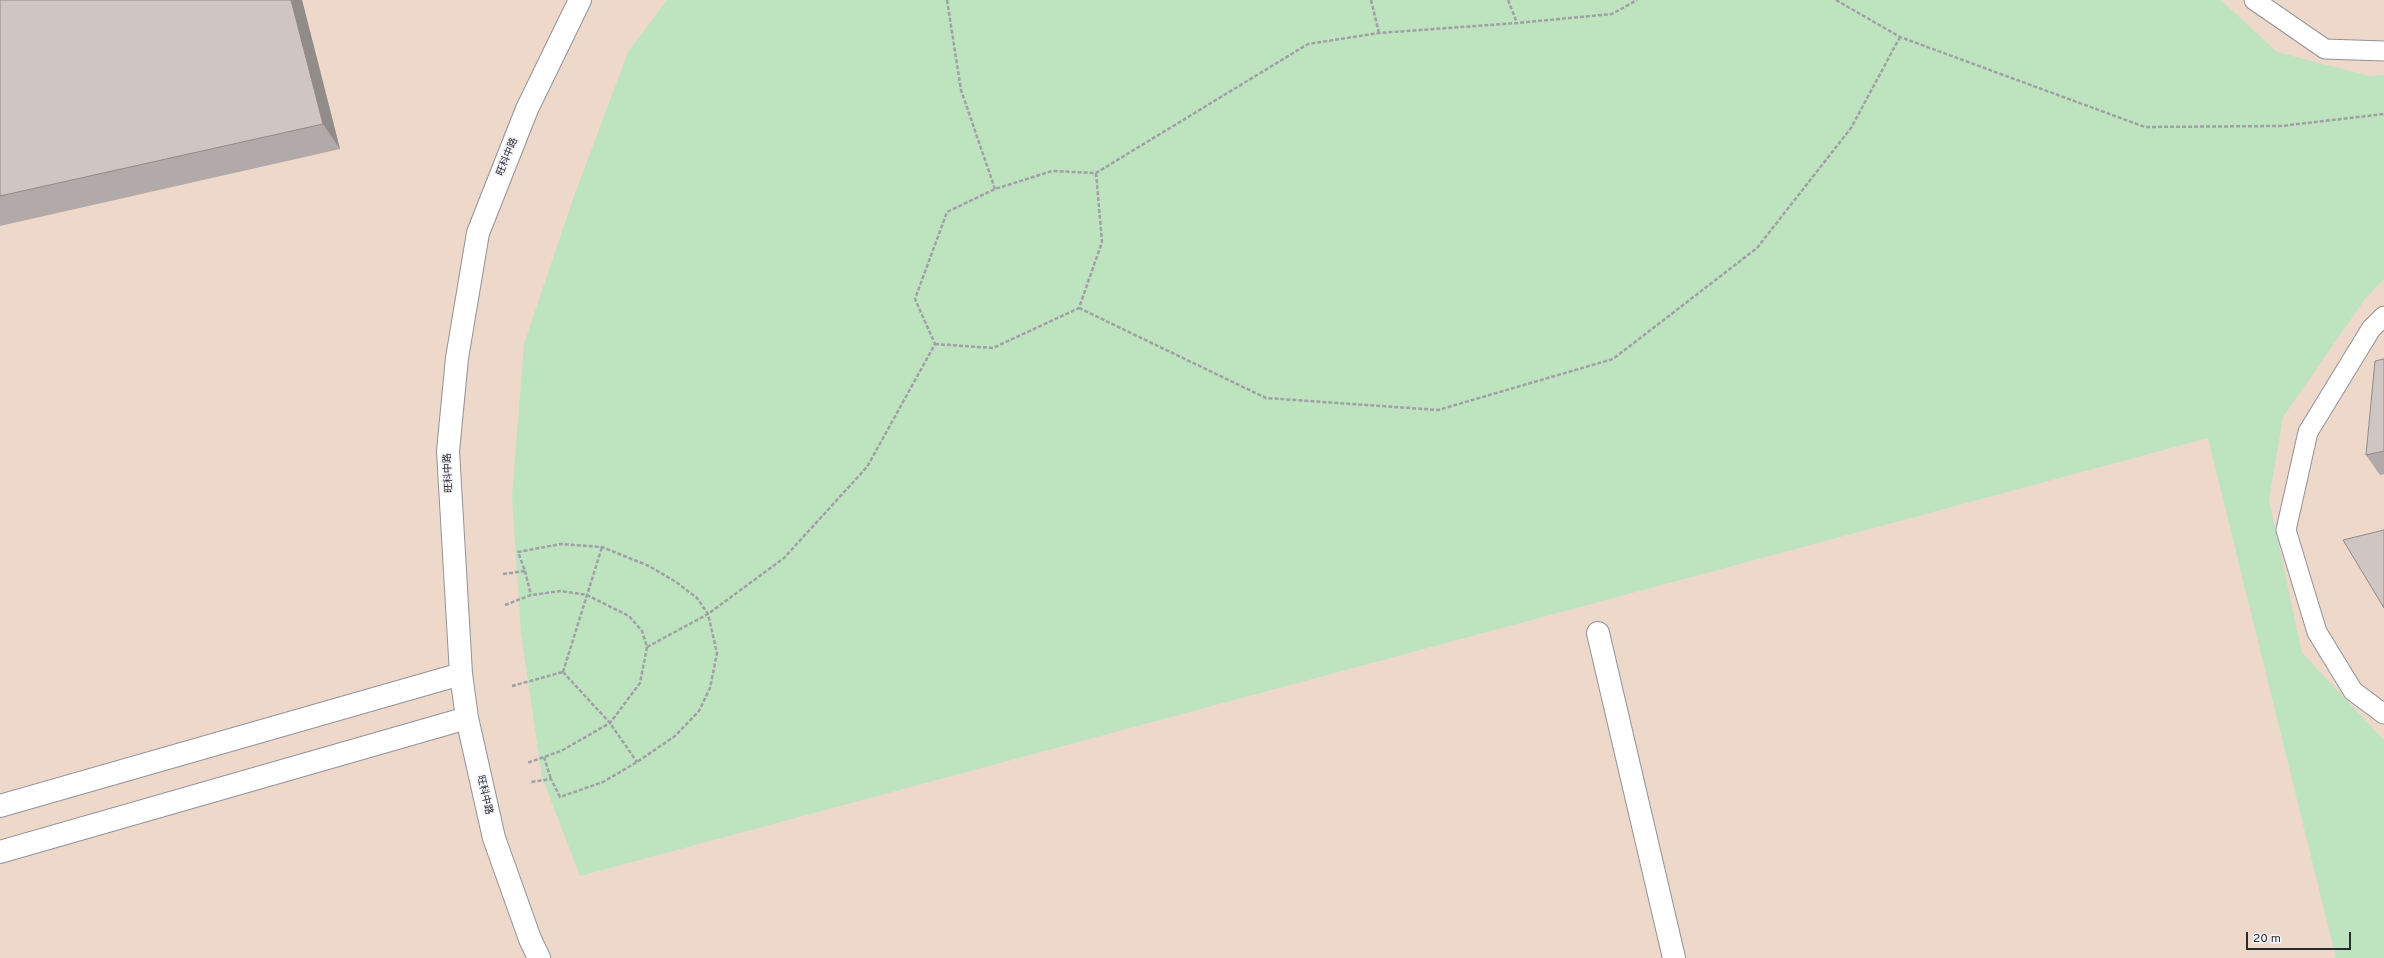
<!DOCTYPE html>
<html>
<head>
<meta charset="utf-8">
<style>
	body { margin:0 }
	#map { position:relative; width:2384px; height:958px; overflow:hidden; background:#e5e6ed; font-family:Overpass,sans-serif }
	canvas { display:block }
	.scale { position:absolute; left:2246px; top:932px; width:105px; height:18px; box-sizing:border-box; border:2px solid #2b2b2e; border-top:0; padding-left:5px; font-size:12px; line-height:14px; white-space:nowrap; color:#2b2b2e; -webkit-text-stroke:3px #f2f3fb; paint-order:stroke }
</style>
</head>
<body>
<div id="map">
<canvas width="2384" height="958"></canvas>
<div class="scale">20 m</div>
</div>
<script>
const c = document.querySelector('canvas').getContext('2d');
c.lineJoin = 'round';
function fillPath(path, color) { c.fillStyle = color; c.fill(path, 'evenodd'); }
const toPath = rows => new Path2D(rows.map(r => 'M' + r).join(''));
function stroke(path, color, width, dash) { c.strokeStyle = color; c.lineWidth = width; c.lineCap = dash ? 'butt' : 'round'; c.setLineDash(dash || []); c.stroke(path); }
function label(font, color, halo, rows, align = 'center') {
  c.font = font + ' Overpass,"Noto Sans SC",sans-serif'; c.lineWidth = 3; c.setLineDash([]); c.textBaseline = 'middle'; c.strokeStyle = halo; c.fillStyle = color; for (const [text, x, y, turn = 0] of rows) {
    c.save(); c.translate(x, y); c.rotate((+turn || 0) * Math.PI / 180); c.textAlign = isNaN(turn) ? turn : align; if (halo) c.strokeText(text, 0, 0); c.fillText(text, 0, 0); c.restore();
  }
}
fillPath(toPath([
	[0,0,2384,0,2384,958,0,958]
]), '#edd8ca');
fillPath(toPath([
	[667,0,2221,0,2277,52,2370,76,2384,75,2384,279,2365,299,2283,417,2269,500,2302,653,2384,740,2384,958,2336,958,2208,438,580,876,542,777,521,633,512,496,524,344,573,199,628,52]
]), '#bee4bf');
const service = toPath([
	[2254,0,2325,49,2384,51],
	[2384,316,2371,329,2308,432,2286,530,2317,632,2353,691,2384,714]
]);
const minor = toPath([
	[1598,633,1674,958]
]);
const tertiary = toPath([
	[0,806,461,674],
	[0,852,467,718],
	[539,958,530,939,494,838,467,718,461,674,448,451,457,358,478,233,527,109,580,0]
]);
stroke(service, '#919299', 21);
stroke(minor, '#919299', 24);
stroke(tertiary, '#919299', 24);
stroke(toPath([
	[947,0,961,90,995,189],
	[1371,0,1379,33],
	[1508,0,1517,23],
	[1836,0,1900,37,2145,127,2281,126,2384,114],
	[1079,308,1266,398,1438,410,1613,359,1757,248,1851,128,1900,37],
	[935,344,993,348,1079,308,1102,242,1096,173],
	[525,571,531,595],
	[503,574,525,571,518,552,561,544,602,547,649,566,676,582,697,598,708,614,717,653,710,688,699,711,675,736,637,762,603,782,560,797,551,779,531,782],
	[505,605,531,595,561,591,587,595,629,616,642,631,647,647,640,683,610,723,561,751,527,763],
	[647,647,708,614,784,558,867,467,935,344,915,299,947,212,995,189,1052,171,1096,173,1308,44,1379,33,1517,23,1612,14,1637,0],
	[563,672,602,547],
	[563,672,610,723,637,762],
	[512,686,563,672],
	[544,757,551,779]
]), '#a0a0a6', 2.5, [4, 2]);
stroke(service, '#fff', 19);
stroke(minor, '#fff', 22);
stroke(tertiary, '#fff', 22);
fillPath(toPath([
	[0,0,302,0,340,149,0,226],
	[2384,359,2384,474,2380,475,2366,455]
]), '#b2aaa9');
fillPath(toPath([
	[291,0,302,0,340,149,323,124]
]), '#918b89');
const building = toPath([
	[0,0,291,0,323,124,0,196,0,0],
	[2384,359,2384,451,2366,455,2375,361,2384,359],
	[2384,530,2384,608,2343,540,2384,530]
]);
fillPath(building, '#cfc6c4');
stroke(building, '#918b89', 1);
label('10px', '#2b2b2e', '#f2f3fb', [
	["旺科中路",508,157,-68],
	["旺科中路",449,473,-93],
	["旺科中路",484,795,77]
]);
</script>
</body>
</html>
